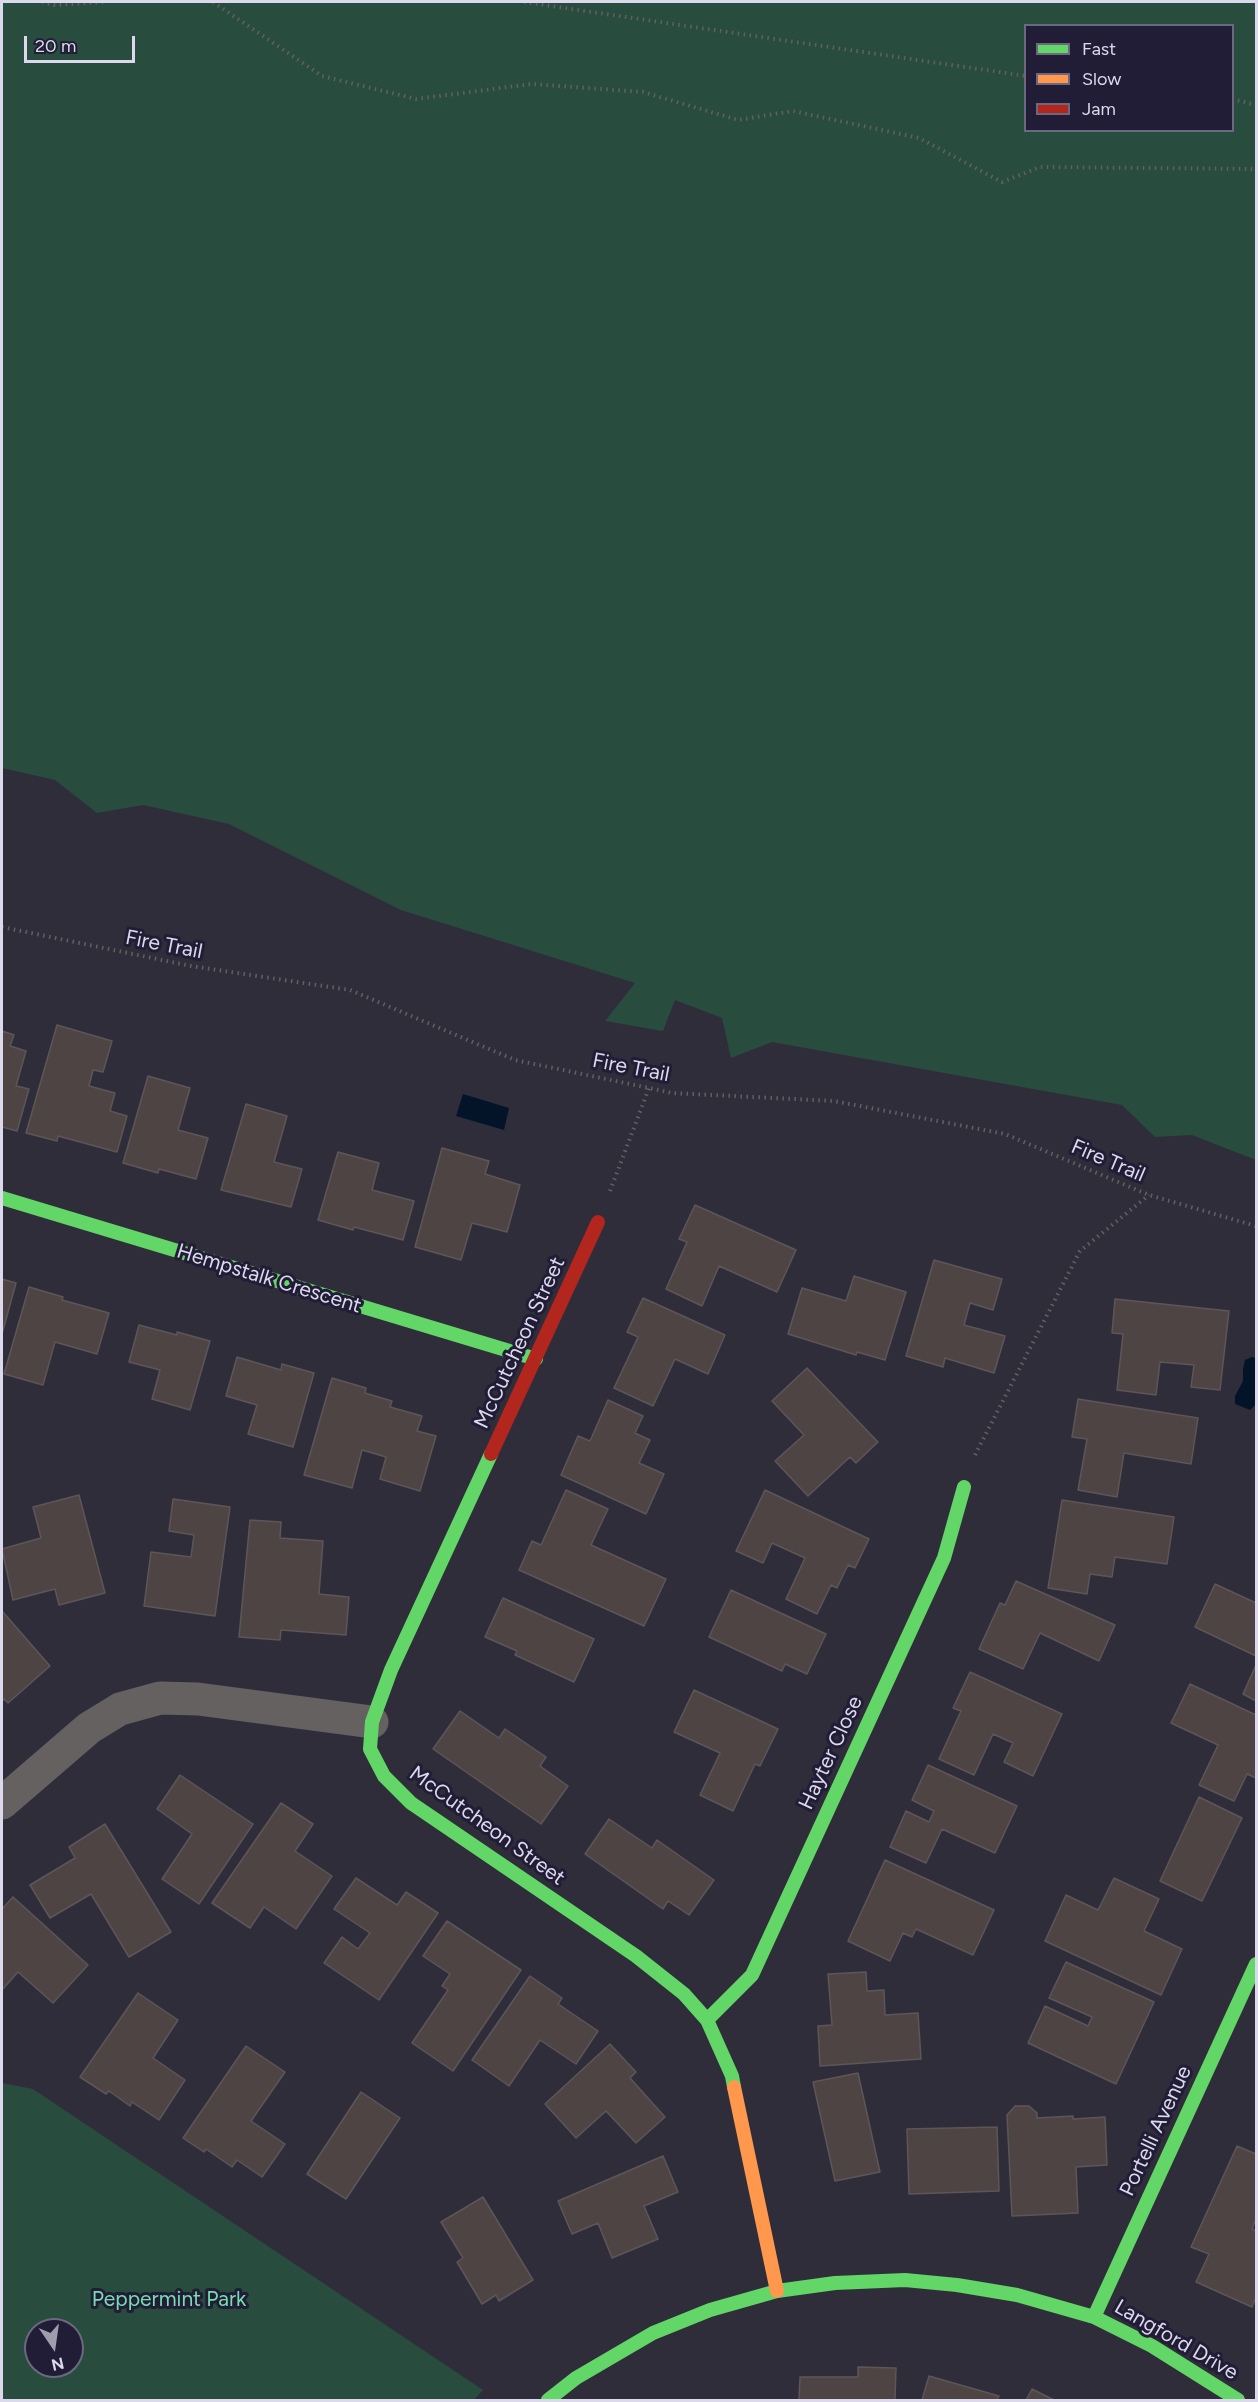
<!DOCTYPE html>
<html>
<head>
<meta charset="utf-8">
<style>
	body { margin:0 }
	#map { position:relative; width:1258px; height:2402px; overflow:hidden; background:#302d3b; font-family:Figtree,sans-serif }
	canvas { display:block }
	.frame { position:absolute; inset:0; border:3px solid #dbd9eb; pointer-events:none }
	.legend { position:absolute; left:1024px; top:24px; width:210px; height:108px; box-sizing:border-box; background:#221d37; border:2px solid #6c687f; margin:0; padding:8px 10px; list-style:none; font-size:18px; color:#dbd9eb }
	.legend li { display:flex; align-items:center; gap:12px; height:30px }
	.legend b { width:30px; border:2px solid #6c687f }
	.north { position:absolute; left:24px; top:2318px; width:60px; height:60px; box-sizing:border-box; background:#221d37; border:2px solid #6c687f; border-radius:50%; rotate:167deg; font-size:16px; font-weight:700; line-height:24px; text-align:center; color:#dbd9eb }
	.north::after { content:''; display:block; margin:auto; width:21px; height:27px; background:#9f9dad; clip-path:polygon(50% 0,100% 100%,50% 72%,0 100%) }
	.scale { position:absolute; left:24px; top:36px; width:111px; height:27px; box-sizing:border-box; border:3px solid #dbd9eb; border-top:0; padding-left:8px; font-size:18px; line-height:21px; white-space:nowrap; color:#dbd9eb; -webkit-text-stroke:4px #221d37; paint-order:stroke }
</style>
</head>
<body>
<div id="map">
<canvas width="1258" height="2402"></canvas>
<div class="frame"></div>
<ul class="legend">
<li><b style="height:8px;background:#63d668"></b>Fast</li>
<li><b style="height:8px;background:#ff974d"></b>Slow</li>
<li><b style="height:8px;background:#b3261e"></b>Jam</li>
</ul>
<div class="north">N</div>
<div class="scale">20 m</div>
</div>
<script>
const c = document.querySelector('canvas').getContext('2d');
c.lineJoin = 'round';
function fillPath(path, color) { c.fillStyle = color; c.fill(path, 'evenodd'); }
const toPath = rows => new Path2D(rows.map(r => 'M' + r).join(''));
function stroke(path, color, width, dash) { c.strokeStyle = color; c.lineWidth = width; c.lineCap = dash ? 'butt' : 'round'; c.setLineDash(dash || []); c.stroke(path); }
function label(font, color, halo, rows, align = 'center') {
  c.font = font + ' Figtree,sans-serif'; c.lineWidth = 6; c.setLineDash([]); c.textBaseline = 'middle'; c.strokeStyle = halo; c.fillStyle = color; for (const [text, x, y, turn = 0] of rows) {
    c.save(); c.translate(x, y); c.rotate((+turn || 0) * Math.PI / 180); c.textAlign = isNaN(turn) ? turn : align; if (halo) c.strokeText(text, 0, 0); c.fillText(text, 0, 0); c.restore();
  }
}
fillPath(toPath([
	[2,2,1256,2,1256,1160,1192,1135,1155,1137,1122,1105,772,1042,731,1058,722,1018,675,1000,663,1031,605,1021,635,983,401,910,229,824,143,805,97,813,55,780,2,768],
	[1026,26,1232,26,1232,130,1026,130],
	[2,2083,33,2089,483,2390,474,2400,2,2400],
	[36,2330,72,2330,72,2366,36,2366]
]), '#284c3e');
fillPath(toPath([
	[463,1094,509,1108,504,1130,456,1116],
	[1252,1357,1256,1358,1256,1404,1250,1410,1235,1404,1235,1396,1243,1381,1243,1369,1245,1360]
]), '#041428');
const building = toPath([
	[57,1025,112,1041,103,1072,93,1070,89,1086,115,1093,110,1111,127,1116,117,1152,58,1136,57,1141,26,1133,57,1025],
	[2,1031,14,1035,10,1046,26,1051,16,1086,29,1089,17,1131,2,1127,2,1031],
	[148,1076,190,1088,178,1130,208,1138,196,1179,159,1169,158,1173,123,1163,148,1076],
	[246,1104,287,1116,274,1162,302,1169,291,1207,221,1190,246,1104],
	[442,1148,489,1161,485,1174,520,1185,507,1232,472,1223,461,1260,415,1247,442,1148],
	[338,1152,379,1163,372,1190,414,1201,403,1240,354,1227,353,1230,318,1220,338,1152],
	[695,1205,796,1250,777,1292,719,1266,702,1306,666,1289,687,1242,679,1239,695,1205],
	[934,1260,1002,1279,993,1310,970,1303,964,1325,1005,1336,994,1373,945,1358,943,1367,906,1356,934,1260],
	[854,1276,906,1292,885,1360,857,1352,856,1355,788,1334,802,1288,846,1301,854,1276],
	[2,1279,16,1283,2,1334,2,1279],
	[29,1287,63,1297,62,1300,109,1313,97,1354,55,1342,43,1385,4,1374,29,1287],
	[643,1298,725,1335,708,1374,675,1359,653,1406,614,1388,638,1337,627,1332,643,1298],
	[1115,1299,1229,1311,1220,1390,1191,1387,1194,1365,1160,1362,1156,1395,1117,1390,1123,1334,1112,1333,1115,1299],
	[139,1325,177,1335,177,1332,210,1341,190,1410,152,1399,160,1370,129,1362,139,1325],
	[237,1357,281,1370,282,1364,314,1373,293,1447,248,1434,257,1405,226,1396,237,1357],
	[807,1368,878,1442,856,1463,850,1457,808,1496,775,1461,804,1435,772,1401,807,1368],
	[332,1378,366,1388,365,1393,392,1401,390,1407,422,1416,417,1431,436,1436,420,1491,380,1479,386,1457,362,1450,352,1488,304,1475,332,1378],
	[1078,1399,1198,1418,1191,1464,1124,1453,1117,1497,1078,1490,1087,1439,1072,1437,1078,1399],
	[608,1400,643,1416,635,1433,650,1440,639,1463,664,1474,646,1514,561,1475,578,1436,590,1441,608,1400],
	[566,1490,608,1509,591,1545,666,1579,644,1626,519,1570,532,1541,541,1545,566,1490],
	[765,1490,869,1539,855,1568,848,1565,837,1588,831,1585,817,1614,786,1599,805,1558,772,1543,763,1563,736,1551,765,1490],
	[79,1495,105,1593,59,1605,55,1589,13,1600,2,1549,41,1538,33,1507,79,1495],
	[173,1499,230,1507,215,1616,144,1606,151,1552,191,1557,194,1535,169,1531,173,1499],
	[1062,1500,1174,1517,1167,1564,1115,1557,1112,1577,1090,1574,1087,1594,1048,1588,1062,1500],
	[250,1520,281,1522,280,1538,323,1541,319,1594,349,1597,346,1635,281,1630,280,1640,239,1637,250,1520],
	[1016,1581,1115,1625,1099,1661,1040,1633,1023,1669,979,1649,1000,1603,1005,1605,1016,1581],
	[1215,1584,1256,1603,1256,1656,1195,1627,1215,1584],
	[731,1590,826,1634,807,1674,785,1664,782,1671,709,1637,731,1590],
	[503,1598,594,1639,574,1682,515,1655,517,1651,485,1637,503,1598],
	[2,1611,50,1666,8,1703,4,1699,2,1701,2,1611],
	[1256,1665,1256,1701,1243,1694,1256,1665],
	[970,1672,1062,1714,1033,1776,1004,1762,1013,1743,993,1734,974,1775,939,1759,961,1711,953,1708,970,1672],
	[1190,1684,1256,1715,1256,1778,1247,1774,1234,1801,1199,1785,1218,1745,1171,1723,1190,1684],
	[694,1690,778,1729,760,1766,755,1764,733,1811,700,1795,720,1753,674,1732,694,1690],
	[460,1711,499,1738,505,1729,546,1757,540,1766,568,1786,541,1824,433,1749,460,1711],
	[928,1765,1017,1806,995,1853,942,1829,926,1863,890,1847,906,1811,929,1822,934,1811,912,1800,928,1765],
	[180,1775,253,1824,199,1904,162,1879,192,1834,157,1809,180,1775],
	[1199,1797,1242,1818,1202,1901,1160,1881,1199,1797],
	[281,1803,313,1824,295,1851,332,1876,296,1929,264,1907,250,1928,212,1903,281,1803],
	[609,1819,652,1848,657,1840,714,1880,689,1915,668,1901,663,1909,585,1854,609,1819],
	[105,1824,171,1932,129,1957,91,1894,50,1918,30,1885,75,1858,69,1847,105,1824],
	[885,1860,994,1910,973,1955,916,1929,912,1937,903,1933,890,1961,848,1941,885,1860],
	[356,1878,397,1905,406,1892,438,1913,379,2000,324,1963,342,1937,358,1949,370,1933,334,1909,356,1878],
	[1114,1878,1159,1899,1144,1931,1182,1949,1161,1995,1045,1941,1066,1895,1098,1910,1114,1878],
	[13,1897,88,1965,53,2003,18,1972,2,1990,2,1909,13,1897],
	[447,1921,521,1970,453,2071,412,2043,448,1990,442,1986,450,1974,423,1956,447,1921],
	[1066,1962,1154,2002,1116,2084,1028,2043,1045,2006,1088,2026,1092,2017,1049,1998,1066,1962],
	[866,1972,867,1991,884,1990,885,2015,918,2013,921,2059,820,2066,818,2026,832,2025,828,1974,866,1972],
	[530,1976,562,1998,558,2004,598,2031,576,2064,540,2040,509,2086,472,2060,530,1976],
	[138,1993,178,2020,153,2058,185,2080,159,2120,132,2102,130,2106,109,2091,106,2094,80,2077,138,1993],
	[610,2044,636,2072,630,2078,665,2117,636,2143,606,2111,576,2138,545,2104,610,2044],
	[246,2046,285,2072,251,2121,285,2144,262,2177,237,2160,232,2167,206,2149,204,2152,183,2138,246,2046],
	[858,2073,880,2172,835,2181,813,2082,858,2073],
	[361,2092,400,2118,346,2199,307,2174,361,2092],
	[1015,2106,1029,2106,1037,2113,1037,2118,1073,2116,1073,2119,1105,2117,1107,2165,1076,2167,1078,2213,1012,2216,1007,2115,1015,2106],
	[997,2127,999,2191,909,2194,907,2129,997,2127],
	[1237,2146,1256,2154,1256,2219,1252,2229,1256,2231,1256,2297,1252,2307,1196,2282,1209,2254,1191,2247,1237,2146],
	[663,2156,678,2192,644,2206,658,2239,612,2258,598,2223,572,2234,558,2201,663,2156],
	[483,2197,533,2280,499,2301,496,2295,482,2304,457,2262,463,2258,441,2222,483,2197],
	[858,2367,896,2368,895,2400,799,2400,800,2377,858,2377,858,2367],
	[929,2376,999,2396,997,2400,922,2400,929,2376],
	[1032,2389,1054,2400,1026,2400,1032,2389]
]);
fillPath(building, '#4e4444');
stroke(building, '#5d5658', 1.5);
stroke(toPath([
	[42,2,55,5,105,2],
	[213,2,322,76,416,99,532,84,643,92,738,120,793,111,919,138,1002,182,1040,167,1256,169],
	[524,2,1026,76],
	[1232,99,1256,105],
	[2,927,191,966,350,990,515,1060,649,1088,672,1093,834,1101,1005,1134,1149,1195,1256,1226],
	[610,1191,649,1088],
	[975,1455,1080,1251,1149,1195]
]), '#636063', 4, [1.5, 4.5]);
stroke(toPath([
	[2,1803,89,1728,120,1709,160,1698,198,1699,372,1722]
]), '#646160', 33);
stroke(toPath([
	[2,1198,536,1359],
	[491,1454,391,1670,372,1722,370,1749,384,1776,411,1803,636,1956,684,1994,707,2020,732,2076,734,2087],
	[707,2020,752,1975,944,1558,964,1487],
	[1094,2317,1256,1964],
	[548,2400,576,2378,653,2333,710,2310,777,2291,835,2283,905,2280,957,2285,1017,2295,1094,2317,1152,2346,1238,2400]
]), '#63d668', 14);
stroke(toPath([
	[734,2087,777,2291]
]), '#ff974d', 14);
stroke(toPath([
	[491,1454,598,1222]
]), '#b3261e', 14);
label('21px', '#dbd9eb', '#221d37', [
	["Fire Trail",164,945,11],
	["Fire Trail",631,1068,11],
	["Fire Trail",1108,1161,23],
	["Hempstalk Crescent",269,1279,17],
	["McCutcheon Street",520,1343,-65],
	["Hayter Close",831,1753,-65],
	["McCutcheon Street",487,1826,36],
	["Portelli Avenue",1156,2131,-65],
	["Langford Drive",1176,2340,30]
]);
label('21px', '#75ddaf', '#221d37', [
	["Peppermint Park",169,2300]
]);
</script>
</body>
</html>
